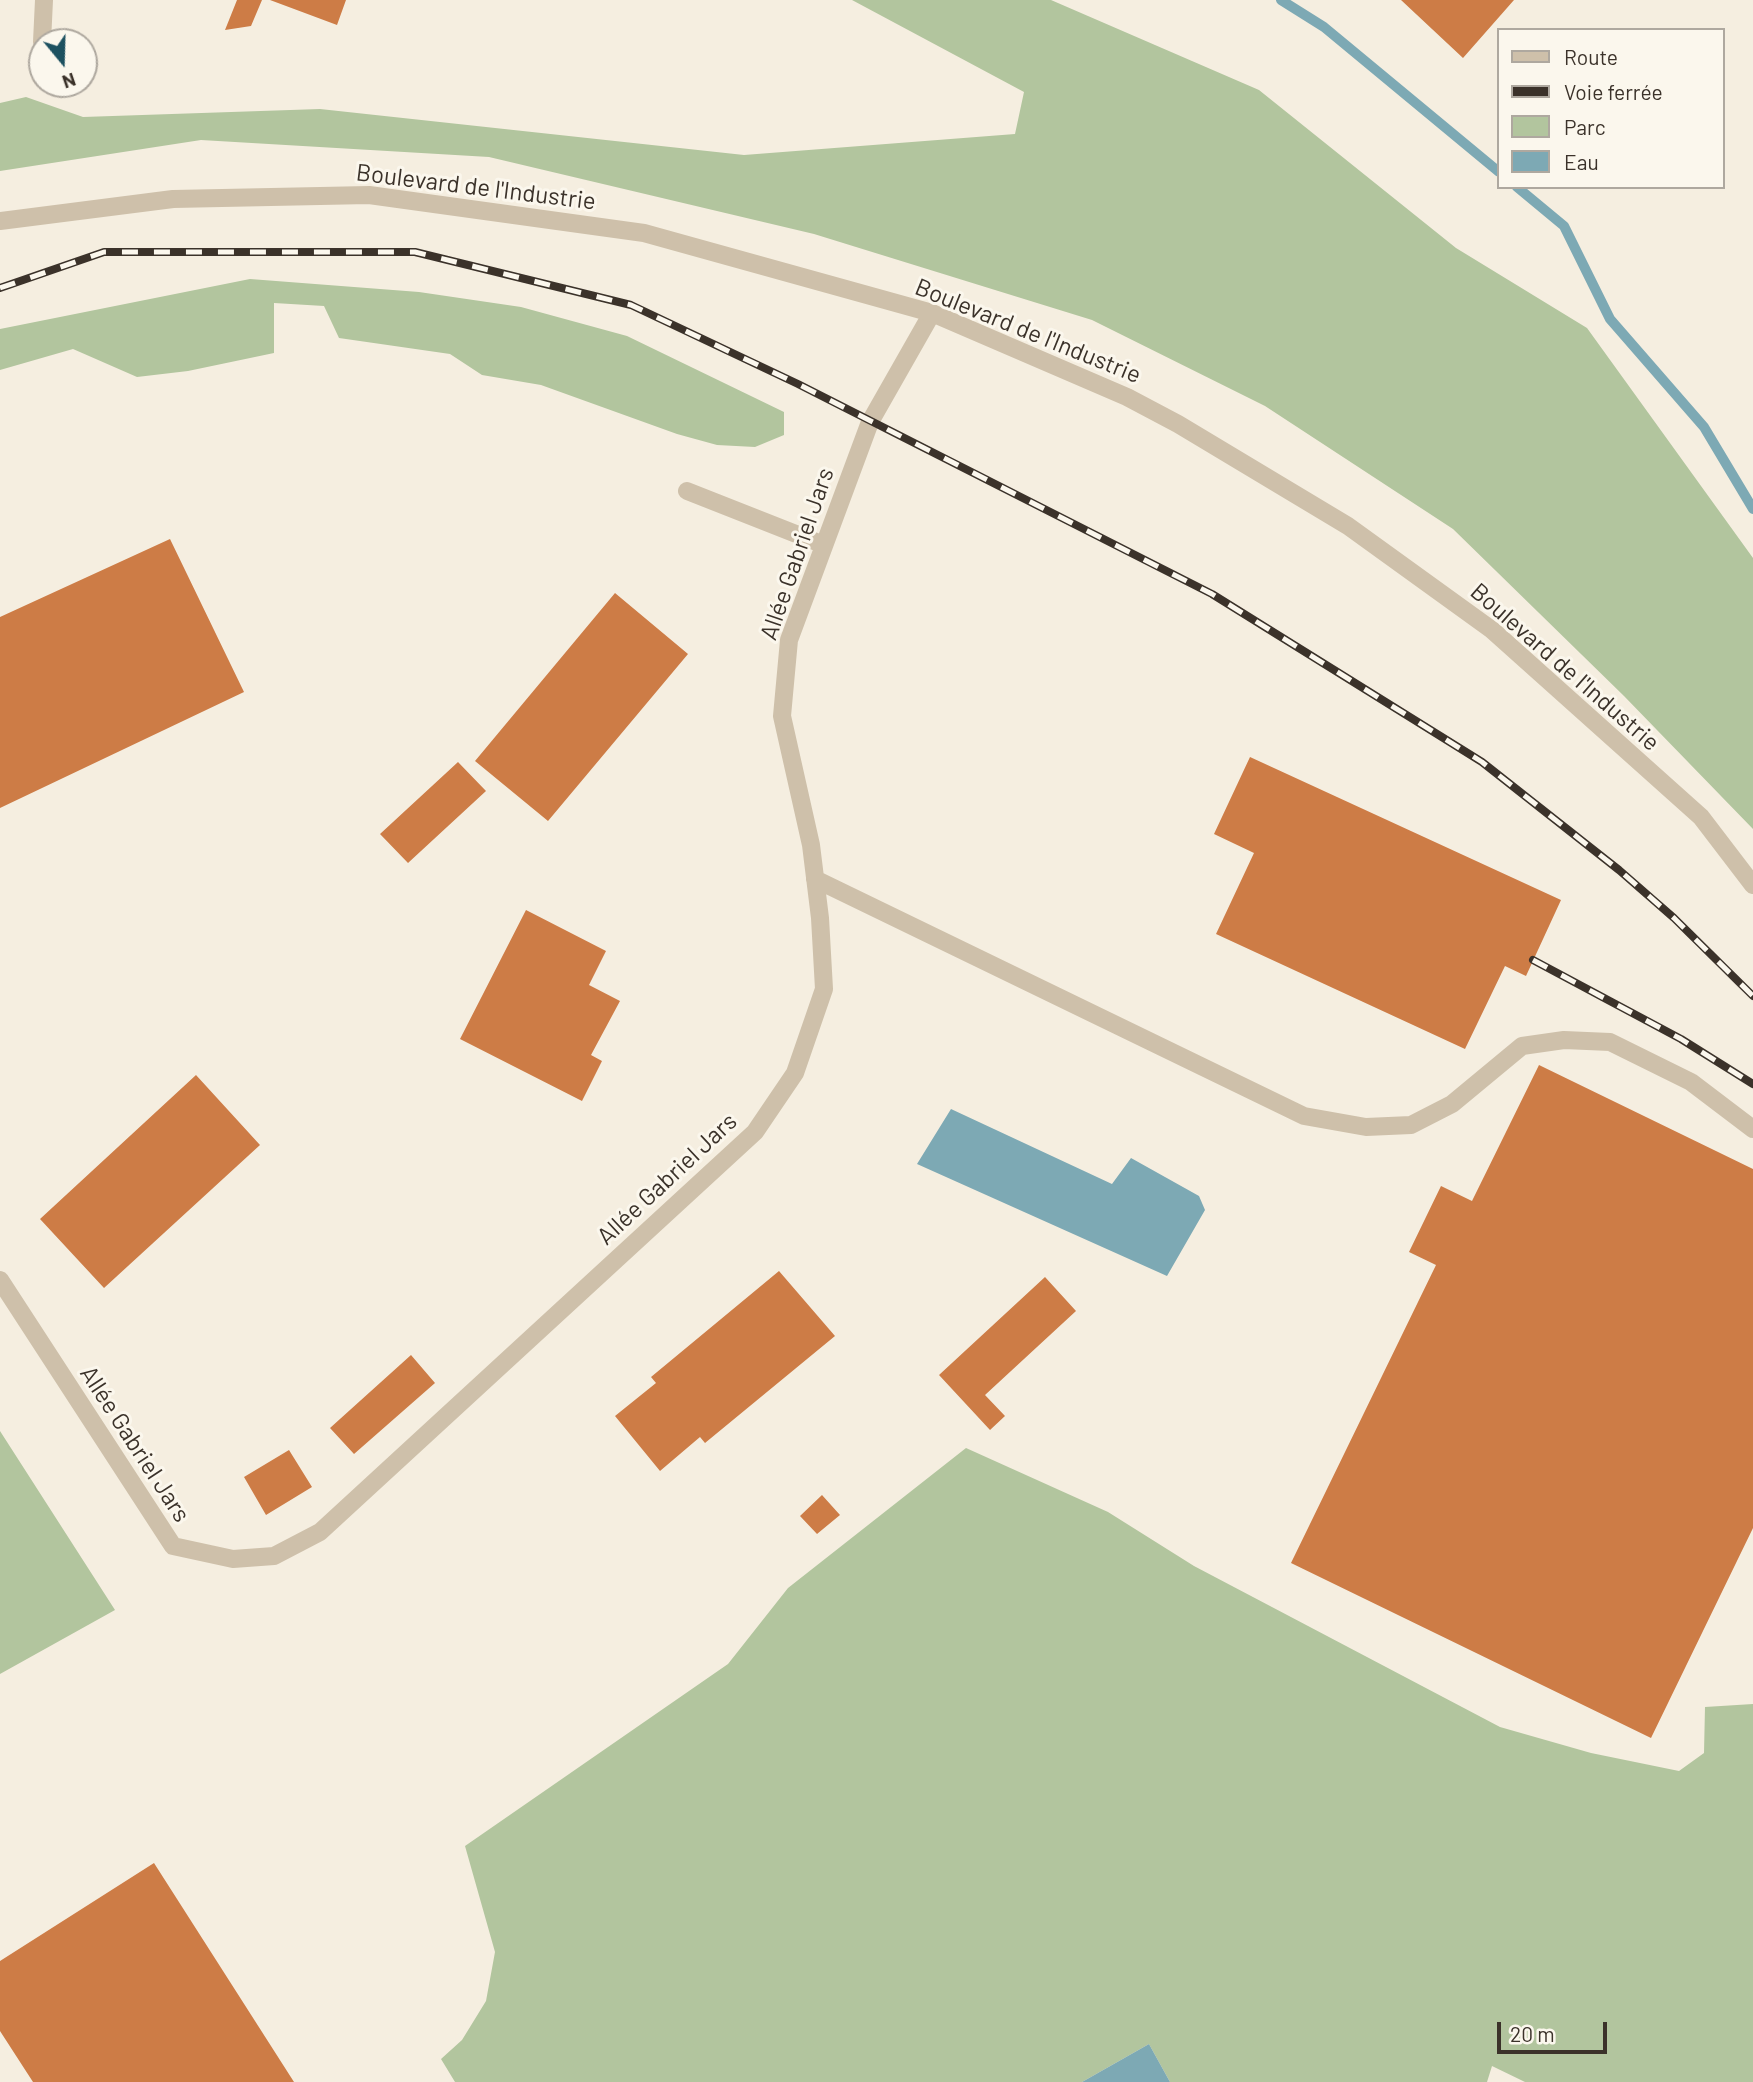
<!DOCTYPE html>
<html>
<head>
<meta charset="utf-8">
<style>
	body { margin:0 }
	#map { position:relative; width:1753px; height:2082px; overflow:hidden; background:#f5eee0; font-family:Barlow,sans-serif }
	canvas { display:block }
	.legend { position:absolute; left:1497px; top:28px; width:228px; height:161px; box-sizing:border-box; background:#fbf7ed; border:2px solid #aea89f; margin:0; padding:9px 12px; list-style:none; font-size:21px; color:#3b322a }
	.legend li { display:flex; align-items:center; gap:14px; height:35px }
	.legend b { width:35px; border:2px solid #aea89f }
	.north { position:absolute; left:28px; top:28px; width:70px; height:70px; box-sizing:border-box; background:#fbf7ed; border:2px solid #aea89f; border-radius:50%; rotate:161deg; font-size:19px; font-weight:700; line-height:28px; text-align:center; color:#3b322a }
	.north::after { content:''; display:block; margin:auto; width:24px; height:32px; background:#1d5160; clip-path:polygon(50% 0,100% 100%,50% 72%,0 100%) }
	.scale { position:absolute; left:1497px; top:2022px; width:110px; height:32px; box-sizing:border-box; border:4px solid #3b322a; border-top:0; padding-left:9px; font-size:21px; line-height:24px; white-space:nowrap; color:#3b322a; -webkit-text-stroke:5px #fbf7ed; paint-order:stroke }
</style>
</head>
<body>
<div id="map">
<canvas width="1753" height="2082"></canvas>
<ul class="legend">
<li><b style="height:9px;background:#cec0aa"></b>Route</li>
<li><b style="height:9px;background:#3b322a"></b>Voie ferrée</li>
<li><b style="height:19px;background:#b2c59e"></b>Parc</li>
<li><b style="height:19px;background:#7da9b4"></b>Eau</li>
</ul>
<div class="north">N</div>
<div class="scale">20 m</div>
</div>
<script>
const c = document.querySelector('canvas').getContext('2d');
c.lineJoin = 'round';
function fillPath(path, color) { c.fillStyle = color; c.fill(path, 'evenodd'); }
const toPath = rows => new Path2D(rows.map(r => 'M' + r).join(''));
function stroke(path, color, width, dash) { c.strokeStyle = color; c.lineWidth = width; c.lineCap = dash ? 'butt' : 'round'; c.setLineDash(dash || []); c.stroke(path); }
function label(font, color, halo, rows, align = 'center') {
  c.font = font + ' Barlow,sans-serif'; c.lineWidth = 6; c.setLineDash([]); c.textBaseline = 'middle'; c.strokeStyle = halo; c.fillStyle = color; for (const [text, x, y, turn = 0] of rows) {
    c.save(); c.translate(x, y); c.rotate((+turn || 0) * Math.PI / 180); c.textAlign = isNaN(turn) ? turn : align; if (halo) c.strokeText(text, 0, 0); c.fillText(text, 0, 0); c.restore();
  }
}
fillPath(toPath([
	[852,0,1051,0,1259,90,1456,248,1587,328,1753,558,1753,829,1624,696,1453,529,1265,406,1092,320,814,234,489,157,201,140,0,171,0,103,26,97,83,117,320,109,744,155,1015,134,1024,92],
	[250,279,419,292,521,307,627,336,784,412,784,435,755,447,717,445,677,434,541,385,482,375,450,354,339,338,324,306,274,303,274,353,188,371,137,377,73,349,0,370,0,329],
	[0,1431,115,1610,0,1674],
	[966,1448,1108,1512,1194,1566,1500,1727,1591,1753,1679,1771,1704,1753,1705,1707,1753,1704,1753,2082,1525,2082,1492,2066,1487,2082,1170,2082,1149,2044,1082,2082,455,2082,441,2059,462,2040,486,2001,495,1952,465,1846,728,1664,788,1588]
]), '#b2c59e');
fillPath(toPath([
	[951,1109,1112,1184,1131,1158,1199,1196,1205,1210,1167,1276,917,1164],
	[1149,2044,1170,2082,1082,2082]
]), '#7da9b4');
stroke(toPath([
	[1281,0,1324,27,1499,172],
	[1517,187,1564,226,1610,319,1704,427,1753,509]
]), '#7da9b4', 10);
fillPath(toPath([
	[237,0,262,0,251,26,225,30],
	[270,0,346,0,337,25],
	[1401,0,1514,0,1463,58],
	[170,539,244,692,0,808,0,617],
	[615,593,688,654,548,821,475,761],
	[1250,757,1561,900,1526,976,1505,966,1465,1049,1216,934,1254,853,1214,834],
	[458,762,486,791,408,863,380,834],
	[526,910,606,951,589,985,620,1001,591,1055,602,1061,582,1101,460,1039],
	[1539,1065,1753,1169,1753,1528,1651,1738,1291,1563,1436,1265,1409,1252,1441,1186,1472,1201],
	[196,1075,260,1145,104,1288,40,1219],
	[779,1271,835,1336,705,1443,700,1437,660,1471,615,1416,656,1383,651,1377],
	[1045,1277,1076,1311,985,1395,1005,1416,990,1430,939,1375],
	[411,1355,435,1383,354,1454,330,1428],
	[289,1450,312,1487,266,1515,244,1477],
	[822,1495,840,1515,817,1534,800,1516],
	[154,1863,294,2082,33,2082,0,2031,0,1961]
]), '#cd7c46');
stroke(toPath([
	[687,491,824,545],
	[815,879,1304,1116,1366,1127,1411,1125,1452,1104,1522,1046,1564,1040,1610,1042,1691,1082,1753,1129],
	[0,1280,173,1546,233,1559,274,1556,320,1532,755,1132,795,1073,824,989,820,918,811,845,782,716,789,640,870,422,932,313]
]), '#cec0aa', 18);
stroke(toPath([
	[42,42,44,0],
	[41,77,42,46],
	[0,221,173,199,369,195,644,233,932,313,1127,397,1178,424,1348,526,1492,630,1701,817,1753,885]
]), '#cec0aa', 18);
const rail = toPath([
	[0,288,104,252,415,252,631,305,798,384,1212,594,1482,762,1619,870,1674,918,1753,996],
	[1533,960,1681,1039,1753,1084]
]);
stroke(rail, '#3b322a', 8);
stroke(rail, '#fbf7ed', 5, [16]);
label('24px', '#3b322a', '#fbf7ed', [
	["Boulevard de l'Industrie",476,187,7],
	["Boulevard de l'Industrie",1028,331,22],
	["Allée Gabriel Jars",797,554,-71],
	["Boulevard de l'Industrie",1565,667,41],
	["Allée Gabriel Jars",667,1179,-43],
	["Allée Gabriel Jars",135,1444,57]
]);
</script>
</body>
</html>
